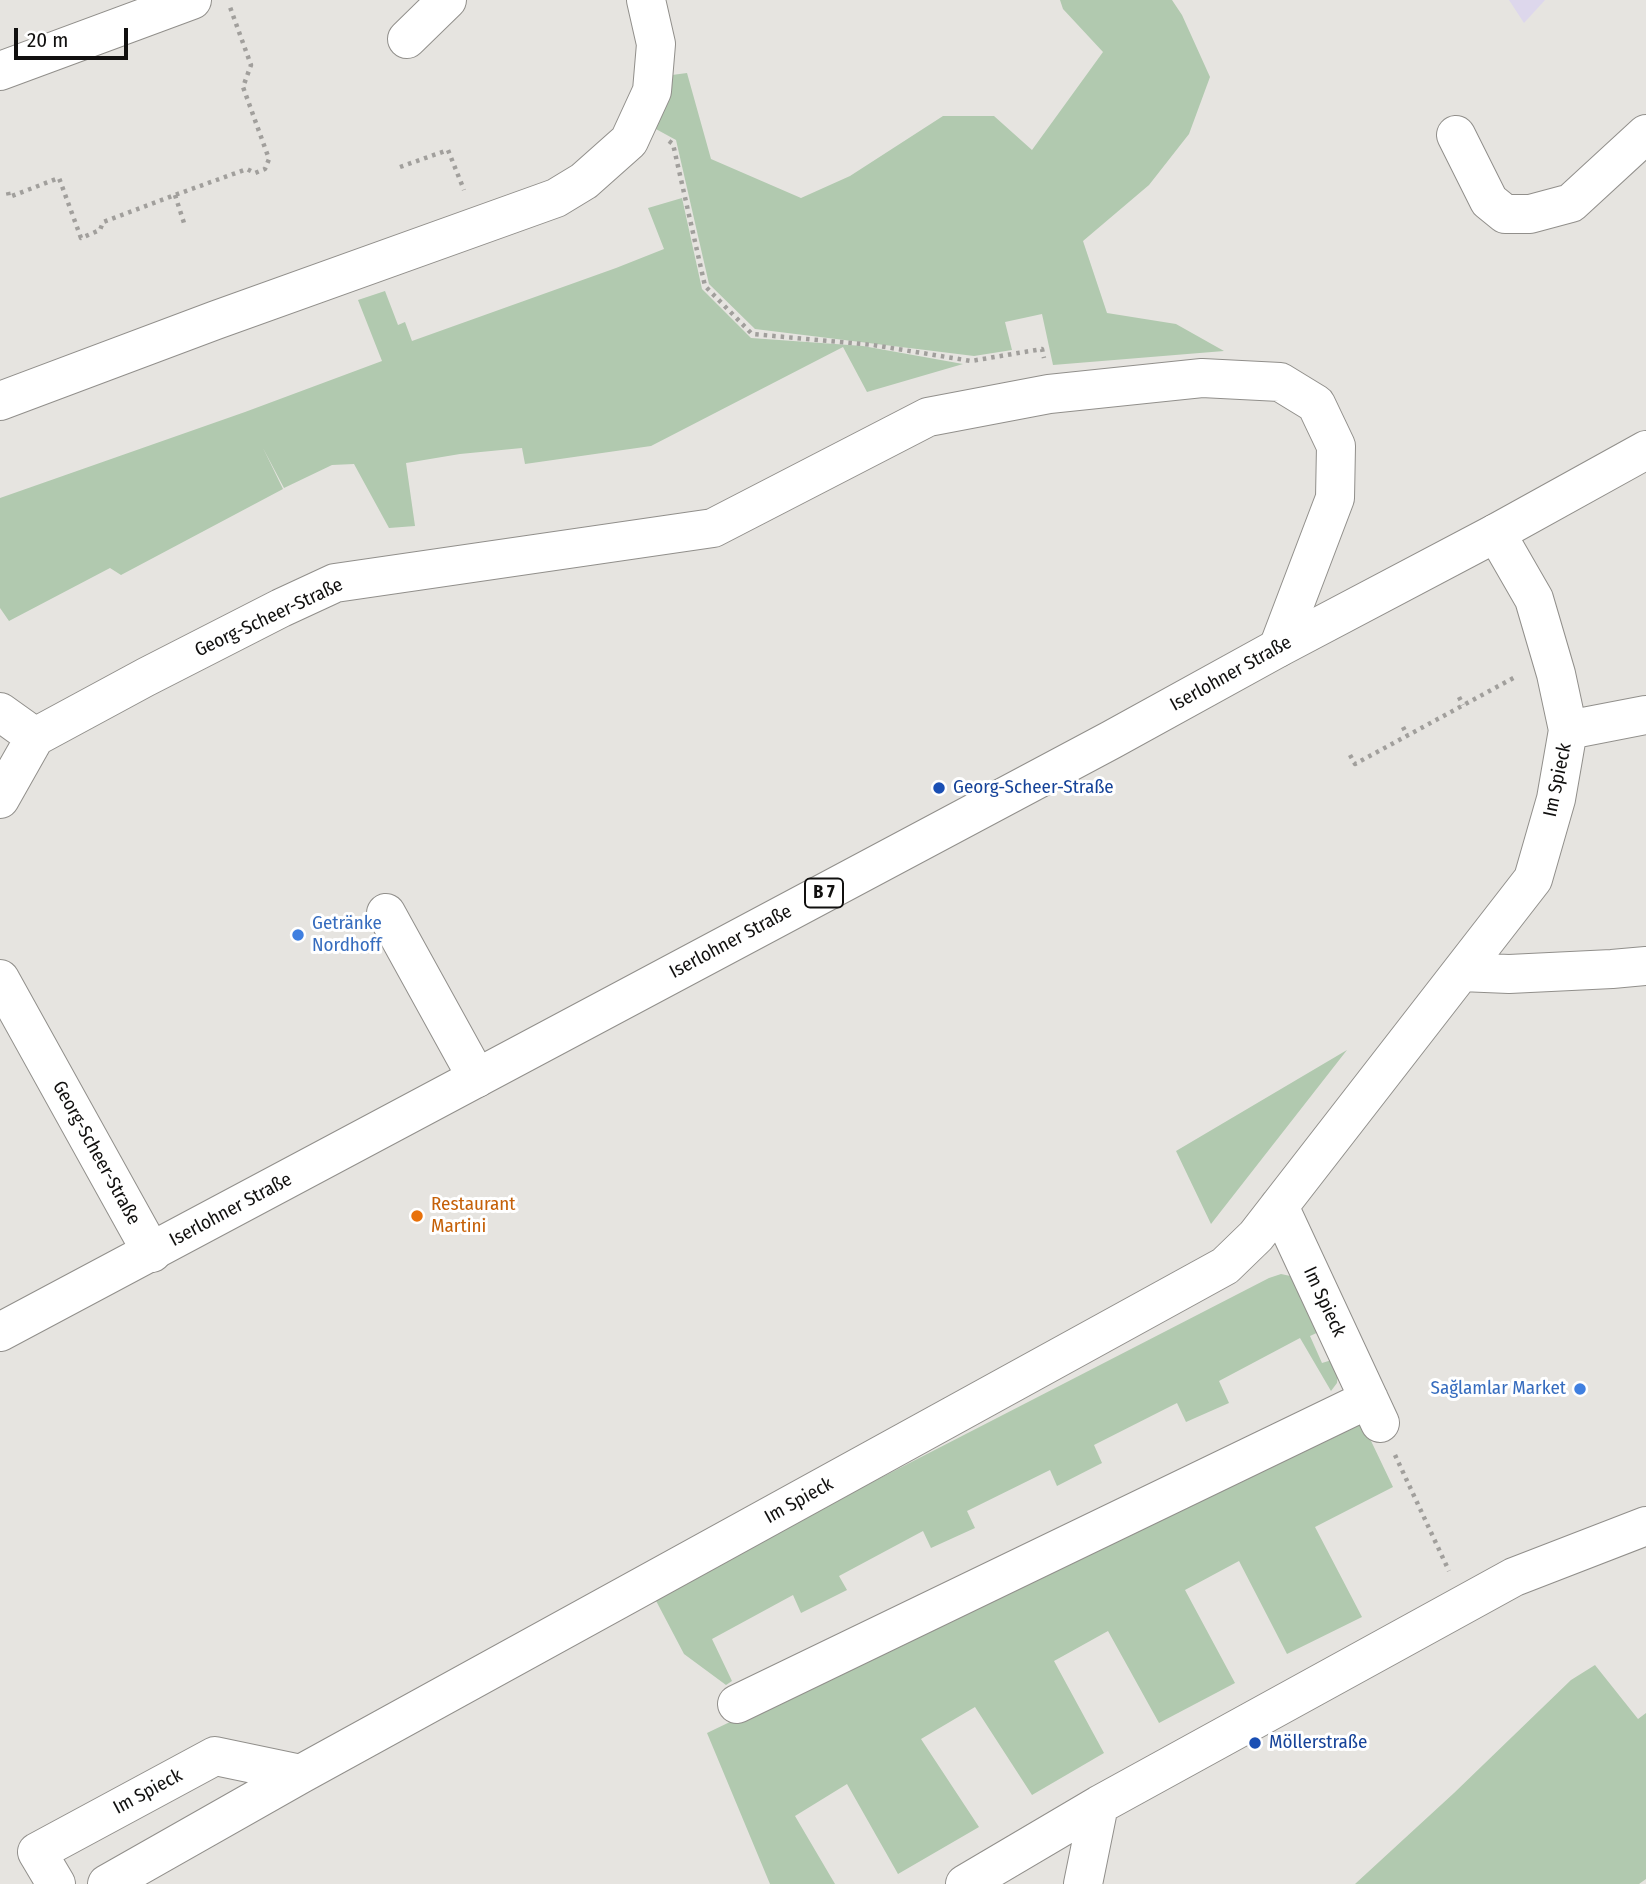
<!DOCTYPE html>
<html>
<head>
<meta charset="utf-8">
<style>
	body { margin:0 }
	#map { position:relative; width:1646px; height:1884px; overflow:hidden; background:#e6e4e0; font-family:"Fira Sans Condensed",sans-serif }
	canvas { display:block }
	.scale { position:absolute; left:14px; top:28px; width:114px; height:32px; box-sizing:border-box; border:4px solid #11100f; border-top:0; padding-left:9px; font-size:21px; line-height:24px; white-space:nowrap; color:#11100f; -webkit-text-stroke:5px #fff; paint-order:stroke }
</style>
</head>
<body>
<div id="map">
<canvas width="1646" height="1884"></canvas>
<div class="scale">20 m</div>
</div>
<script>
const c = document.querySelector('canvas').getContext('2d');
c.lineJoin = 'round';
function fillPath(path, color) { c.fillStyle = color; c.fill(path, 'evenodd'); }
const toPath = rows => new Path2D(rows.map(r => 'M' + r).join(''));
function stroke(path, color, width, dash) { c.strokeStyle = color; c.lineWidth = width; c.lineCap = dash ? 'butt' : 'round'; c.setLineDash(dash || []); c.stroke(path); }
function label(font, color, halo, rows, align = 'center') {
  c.font = font + ' "Fira Sans Condensed",sans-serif'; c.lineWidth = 6; c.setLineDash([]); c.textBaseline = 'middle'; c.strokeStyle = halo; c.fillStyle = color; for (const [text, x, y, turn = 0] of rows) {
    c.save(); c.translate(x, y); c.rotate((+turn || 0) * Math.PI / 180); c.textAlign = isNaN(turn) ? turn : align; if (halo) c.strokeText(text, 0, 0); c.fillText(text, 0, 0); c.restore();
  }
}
fillPath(toPath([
	[1509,0,1545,0,1524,23]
]), '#ddd7ec');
fillPath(toPath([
	[1060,0,1172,0,1182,15,1210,77,1189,134,1149,185,1083,241,1107,313,1176,324,1224,351,1053,365,1042,314,1005,322,1012,350,974,356,755,329,709,284,676,140,654,128,672,75,687,73,711,159,801,198,850,176,943,116,994,116,1032,150,1103,52,1063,9],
	[682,198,702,289,751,338,863,346,963,364,867,392,843,347,651,446,525,464,522,448,460,454,406,463,415,526,389,528,354,464,332,465,284,488,263,448,283,489,121,575,110,568,9,621,0,608,0,498,245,412,382,361,358,300,385,291,398,325,405,322,412,341,616,268,664,249,648,208],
	[1347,1050,1211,1224,1176,1151],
	[1281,1274,1295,1277,1323,1330,1310,1336,1322,1363,1335,1359,1338,1372,1337,1383,1331,1391,1300,1338,1219,1381,1229,1403,1186,1422,1177,1403,1094,1445,1102,1463,1057,1486,1050,1470,967,1511,975,1528,931,1548,923,1531,839,1576,847,1590,801,1613,793,1595,712,1639,732,1681,726,1685,684,1654,653,1595,1269,1278],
	[1362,1422,1393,1487,1315,1527,1362,1617,1287,1654,1239,1561,1185,1590,1235,1683,1159,1723,1108,1631,1054,1661,1104,1753,1032,1795,975,1707,921,1739,979,1827,898,1874,847,1784,795,1816,835,1884,770,1884,707,1733,1324,1437],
	[1595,1665,1638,1719,1646,1713,1646,1879,1639,1884,1355,1884,1454,1793,1571,1680]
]), '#b1c9af');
const minor = toPath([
	[407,39,447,0],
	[0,71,192,0],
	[1456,135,1489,201,1505,214,1530,214,1571,203,1646,134],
	[0,401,216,320,556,198,584,181,629,141,652,91,656,44,646,0],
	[0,712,35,737],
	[1568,730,1646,715],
	[0,799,35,737,146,677,281,608,335,583,713,528,928,417,1049,394,1202,378,1280,382,1316,404,1336,446,1335,498,1278,648],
	[386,913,477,1078],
	[1461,972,1509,974,1612,969,1646,966],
	[0,979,152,1253],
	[1279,1206,1380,1423],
	[737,1704,1369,1399],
	[56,1884,37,1852,215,1756,301,1774],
	[107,1884,301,1774,1225,1266,1256,1236,1533,879,1556,799,1568,730,1556,674,1534,599,1496,533],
	[965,1884,1099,1805,1514,1577,1646,1526],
	[1083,1884,1099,1805]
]);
const major = toPath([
	[0,1332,1111,740,1278,648,1496,533,1646,450]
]);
stroke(minor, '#918f8b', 40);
stroke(major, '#918f8b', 40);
stroke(toPath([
	[669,141,673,144,705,286,752,334,873,345,971,361,1042,349,1044,358],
	[400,167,448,150,464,190],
	[8,192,9,197,59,178,81,238,100,230,103,222,175,195,247,169,255,173,265,169,269,159,243,87,251,65,230,7],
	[175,195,184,223],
	[1459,697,1463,705],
	[1403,727,1407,735],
	[1350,755,1355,764,1517,676],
	[1395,1455,1449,1571]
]), '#a19f9c', 4.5, [3.5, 5]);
stroke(minor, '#fff', 38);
stroke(major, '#fff', 38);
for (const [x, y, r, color] of [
	[939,788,7,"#1a4fb4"],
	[298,935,7,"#3f7fe0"],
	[417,1216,7,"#e8710a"],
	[1580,1389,7,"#3f7fe0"],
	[1255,1743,7,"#1a4fb4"]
]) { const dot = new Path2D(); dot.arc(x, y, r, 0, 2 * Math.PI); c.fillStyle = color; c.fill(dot); stroke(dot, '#fff', 2.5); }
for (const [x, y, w] of [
	[824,893,38]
]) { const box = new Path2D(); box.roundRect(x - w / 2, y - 14.5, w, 29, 5); c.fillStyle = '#fff'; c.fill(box); stroke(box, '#11100f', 2); }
label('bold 18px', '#11100f', null, [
	["B 7",824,893]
]);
label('19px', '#11100f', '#fff', [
	["Georg-Scheer-Straße",269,618,-25],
	["Iserlohner Straße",1231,674,-29],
	["Im Spieck",1558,780,-78],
	["Iserlohner Straße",731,942,-28],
	["Georg-Scheer-Straße",96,1153,61],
	["Iserlohner Straße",231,1210,-28],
	["Im Spieck",1324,1302,65],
	["Im Spieck",799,1501,-29],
	["Im Spieck",148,1792,-28]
]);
label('19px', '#164399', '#fff', [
	["Georg-Scheer-Straße",953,788],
	["Möllerstraße",1269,1743]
], 'left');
label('19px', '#366cbe', '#fff', [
	["Getränke",312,924],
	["Nordhoff",312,946],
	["Sağlamlar Market",1566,1389,"right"]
], 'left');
label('19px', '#c56008', '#fff', [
	["Restaurant",431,1205],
	["Martini",431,1227]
], 'left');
</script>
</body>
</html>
